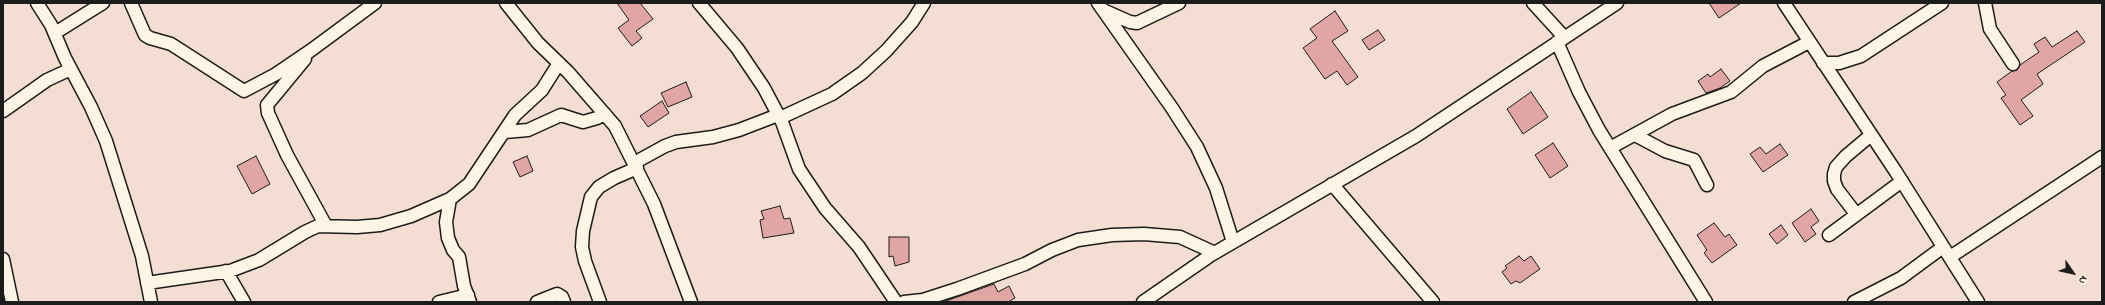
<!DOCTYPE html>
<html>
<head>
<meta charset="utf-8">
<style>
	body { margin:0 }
	#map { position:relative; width:2105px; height:305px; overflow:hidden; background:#f4ddd2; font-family:"Indie Flower",sans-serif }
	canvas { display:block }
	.frame { position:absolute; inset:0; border:4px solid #1c1c1c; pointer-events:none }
	.north { position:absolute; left:2053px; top:253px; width:40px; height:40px; -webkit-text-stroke:3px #fcf5e5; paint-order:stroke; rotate:124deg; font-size:11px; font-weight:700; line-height:16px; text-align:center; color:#1c1c1c }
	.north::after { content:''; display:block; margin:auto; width:14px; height:18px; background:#1c1c1c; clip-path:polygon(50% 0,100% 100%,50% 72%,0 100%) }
</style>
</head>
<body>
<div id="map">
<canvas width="2105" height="305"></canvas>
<div class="frame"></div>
<div class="north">N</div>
</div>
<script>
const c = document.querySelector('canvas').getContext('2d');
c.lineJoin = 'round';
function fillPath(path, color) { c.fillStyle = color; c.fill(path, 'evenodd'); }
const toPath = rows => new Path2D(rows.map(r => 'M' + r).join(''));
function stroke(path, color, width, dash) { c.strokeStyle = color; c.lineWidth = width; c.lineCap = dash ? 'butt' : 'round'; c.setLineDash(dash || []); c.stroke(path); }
const building = toPath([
	[617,3,640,3,653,19,636,31,642,38,632,46,618,28,629,20,617,3],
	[1709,3,1741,3,1719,18,1709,3],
	[1335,11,1348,31,1332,41,1358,77,1347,85,1337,71,1325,79,1303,48,1317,38,1310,29,1335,11],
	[1378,30,1385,40,1369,50,1362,40,1378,30],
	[2077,31,2085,42,2037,74,2043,84,2021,100,2033,116,2020,125,2001,98,2006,95,1997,82,2012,71,2017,70,2020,65,2039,52,2034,44,2045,37,2052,47,2077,31],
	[1721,69,1730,81,1720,88,1706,93,1698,81,1708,74,1710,77,1721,69],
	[686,82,692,97,668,107,661,93,686,82],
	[1531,92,1548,117,1523,134,1507,109,1531,92],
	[662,101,669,113,648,127,640,116,662,101],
	[1553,143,1568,166,1550,178,1535,155,1553,143],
	[1780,144,1788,155,1763,172,1750,154,1760,147,1766,154,1780,144],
	[256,156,270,184,252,194,237,166,256,156],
	[527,156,533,171,520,177,513,162,527,156],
	[780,206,784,219,790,218,794,233,763,238,760,220,764,219,761,211,780,206],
	[1811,209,1819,221,1811,227,1816,234,1805,242,1792,223,1811,209],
	[1714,223,1725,237,1729,234,1737,245,1712,263,1704,253,1707,250,1697,235,1714,223],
	[1781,225,1788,235,1777,244,1769,234,1781,225],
	[889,237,909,237,909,262,895,266,893,256,889,257,889,237],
	[1519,256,1524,261,1531,256,1540,269,1520,283,1516,281,1511,284,1502,272,1507,268,1505,266,1519,256],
	[994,284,998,292,1009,286,1015,298,1008,302,943,302,994,284]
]);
fillPath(building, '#e1a6a4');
stroke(building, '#1c1c1c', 1);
const minor = toPath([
	[37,3,51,25,65,58,91,107,106,141,142,256,151,302],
	[131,3,145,35,150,38,171,44,244,91,276,74,310,51,375,3],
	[506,3,538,43,568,72,615,126,654,204,691,302],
	[699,3,737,48,764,88,782,122,799,169,825,208,859,247,896,302],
	[1098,3,1172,108,1197,147,1216,188,1233,242],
	[1533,3,1564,37],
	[1784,3,1896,172,1978,302],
	[1985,3,1990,29,2013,64],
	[1103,10,1130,22,1137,23,1179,3],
	[55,33,103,3],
	[1557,42,1579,92,1599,130,1706,302],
	[305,59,267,105,268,113,287,155,326,226],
	[1823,63,1839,63,1861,56,1942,3],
	[3,111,47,80,71,69],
	[780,118,832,94,862,73,886,51,912,22,924,3],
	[505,132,528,130,561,115,583,122,597,118,605,114],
	[1635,135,1665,151,1694,160,1707,185],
	[1610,148,1672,114,1731,92,1763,66,1809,42],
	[634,163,665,146,676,142,713,137,739,130,778,115],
	[1332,184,1433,302],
	[450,199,446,222,448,238,453,250,459,257,464,286,470,302],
	[1856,214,1837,189,1834,181,1834,174,1836,167,1846,156,1871,135],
	[1829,235,1902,181],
	[1950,257,2102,157],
	[3,259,12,302],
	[226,271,244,302],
	[147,283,230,271,259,260,305,232,318,226,357,227,380,225,411,216,450,199,469,184,515,115,542,90,559,63],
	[439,302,468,295],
	[537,302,557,294,562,297,564,302],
	[600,302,585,261,582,247,583,231,591,197,599,187,614,178,637,168],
	[904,302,923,300,957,289,1025,264,1052,250,1078,240,1112,235,1144,234,1180,237,1215,253],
	[1143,302,1211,255,1416,136,1617,3],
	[1854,302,1901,278,1943,247]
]);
stroke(minor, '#1c1c1c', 15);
stroke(minor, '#fcf5e5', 12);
</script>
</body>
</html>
